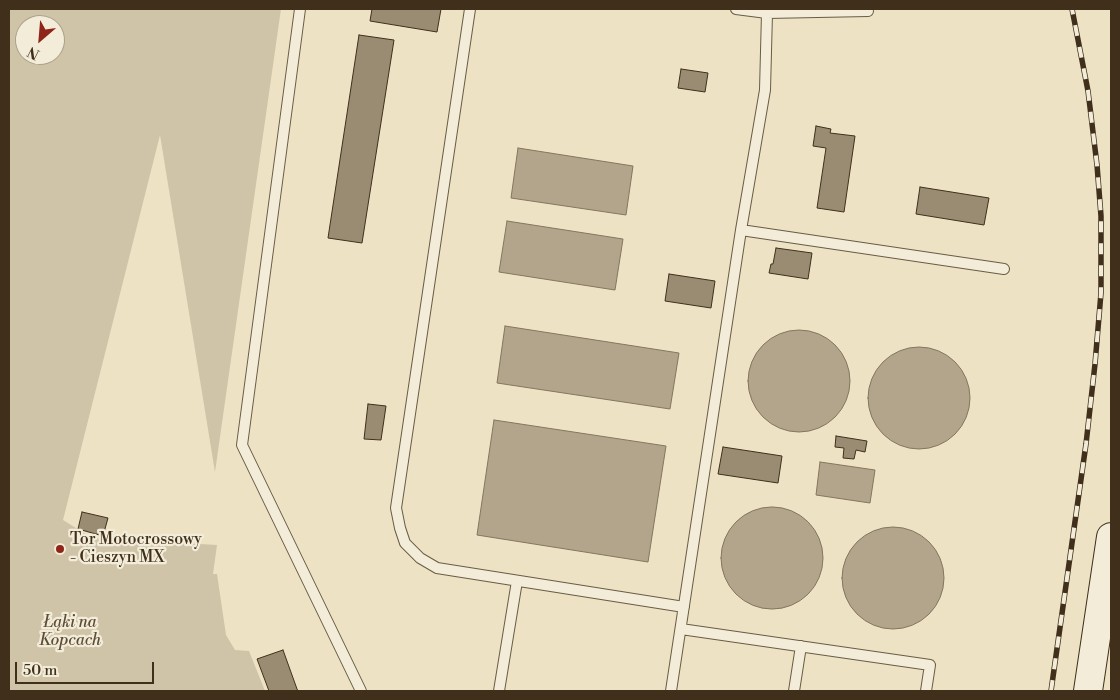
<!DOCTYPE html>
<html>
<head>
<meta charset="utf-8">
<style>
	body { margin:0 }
	#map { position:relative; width:1120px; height:700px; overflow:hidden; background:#ede2c4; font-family:"Libre Bodoni",serif }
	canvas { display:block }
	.frame { position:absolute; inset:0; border:10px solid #3f2f1b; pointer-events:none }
	.north { position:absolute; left:15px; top:15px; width:50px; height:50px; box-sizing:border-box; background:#f3ecd9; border:1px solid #aba08d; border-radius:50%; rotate:207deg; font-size:14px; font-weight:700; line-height:20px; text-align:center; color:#3f2f1b }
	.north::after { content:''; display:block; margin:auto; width:18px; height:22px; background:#8f2418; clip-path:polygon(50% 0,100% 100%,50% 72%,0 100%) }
	.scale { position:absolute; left:15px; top:662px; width:139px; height:22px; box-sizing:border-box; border:2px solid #3f2f1b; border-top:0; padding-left:6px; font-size:15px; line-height:18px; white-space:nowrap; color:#3f2f1b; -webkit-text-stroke:4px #f3ecd9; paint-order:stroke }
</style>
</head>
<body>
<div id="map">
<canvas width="1120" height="700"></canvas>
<div class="frame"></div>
<div class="north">N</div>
<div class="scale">50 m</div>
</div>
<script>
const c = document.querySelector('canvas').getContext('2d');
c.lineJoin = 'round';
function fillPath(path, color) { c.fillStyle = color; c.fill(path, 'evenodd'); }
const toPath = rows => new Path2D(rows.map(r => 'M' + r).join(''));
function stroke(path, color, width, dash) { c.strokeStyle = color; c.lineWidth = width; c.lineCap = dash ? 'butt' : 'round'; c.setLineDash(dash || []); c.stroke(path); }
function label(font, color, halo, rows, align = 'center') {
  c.font = font + ' "Libre Bodoni",serif'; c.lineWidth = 4.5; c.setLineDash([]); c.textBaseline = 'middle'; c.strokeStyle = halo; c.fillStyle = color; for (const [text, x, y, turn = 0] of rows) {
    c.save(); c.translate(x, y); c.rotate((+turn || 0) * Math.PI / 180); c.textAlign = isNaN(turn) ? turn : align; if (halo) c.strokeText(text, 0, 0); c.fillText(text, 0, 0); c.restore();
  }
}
fillPath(toPath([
	[9,9,281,9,215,472,160,135,63,520,92,538,217,545,213,574,217,574,226,635,235,650,249,651,265,691,9,691],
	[25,25,55,25,55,55,25,55]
]), '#cfc4a7');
const water = toPath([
	[518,148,633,166,626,215,511,198,518,148],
	[507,221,623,239,615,290,499,272,507,221],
	[505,326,679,353,670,409,497,383,505,326],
	'748 381a51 51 0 1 1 102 0a51 51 0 1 1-102 0Z',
	'868 398a51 51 0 1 1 102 0a51 51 0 1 1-102 0Z',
	[494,420,666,446,648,562,477,535,494,420],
	[820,462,875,470,870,503,816,495,820,462],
	'721 558a51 51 0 1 1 102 0a51 51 0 1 1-102 0Z',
	'842 578a51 51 0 1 1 102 0a51 51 0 1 1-102 0Z'
]);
fillPath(water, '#b2a58b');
stroke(water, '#84765e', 1);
const building = toPath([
	[372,9,441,9,437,32,370,21,372,9],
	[359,35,394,40,362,243,328,238,359,35],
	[681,69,708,73,705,92,678,88,681,69],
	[816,126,831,129,830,133,855,136,844,212,817,208,826,148,813,146,816,126],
	[920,187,989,198,984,225,916,214,920,187],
	[776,248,812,253,808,279,769,273,771,264,773,264,776,248],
	[669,274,715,281,711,308,665,301,669,274],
	[368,404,386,406,381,440,364,439,368,404],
	[836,436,867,441,865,452,856,450,854,459,843,458,844,448,835,447,836,436],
	[723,447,782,456,778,483,718,474,723,447],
	[82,512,108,518,103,536,78,529,82,512],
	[283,650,297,689,298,691,269,691,257,659,283,650]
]);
fillPath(building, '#998c73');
stroke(building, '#3f2f1b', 1);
const lane = toPath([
	[300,9,242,445,361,691],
	[470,9,396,508,400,528,405,543,420,558,437,568,684,607],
	[736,9,767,13,868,11],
	[741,230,1004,269],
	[681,629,930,665,926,691],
	[499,691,517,581],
	[671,691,741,230,765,90,767,13],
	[794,691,801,646]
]);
const secondary = toPath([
	[1088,691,1111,537]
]);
stroke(lane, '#6a5c45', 12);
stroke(secondary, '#3f2f1b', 30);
stroke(lane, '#f3ecd9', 10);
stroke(secondary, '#f3ecd9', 28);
const rail = toPath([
	[1051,691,1086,444,1095,364,1101,293,1101,216,1097,165,1088,91,1072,9]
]);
stroke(rail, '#3f2f1b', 5.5);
stroke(rail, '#f3ecd9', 4, [11]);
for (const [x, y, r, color] of [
	[60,549,5,"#8f2418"]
]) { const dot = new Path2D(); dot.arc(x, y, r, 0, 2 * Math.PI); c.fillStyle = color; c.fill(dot); stroke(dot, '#f3ecd9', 2); }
label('16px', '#3f2f1b', '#f3ecd9', [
	["Tor Motocrossowy",70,540],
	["- Cieszyn MX",70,558]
], 'left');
label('italic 16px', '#5c4d37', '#f3ecd9', [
	["Łąki na",70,623],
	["Kopcach",70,641]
]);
</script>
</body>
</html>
